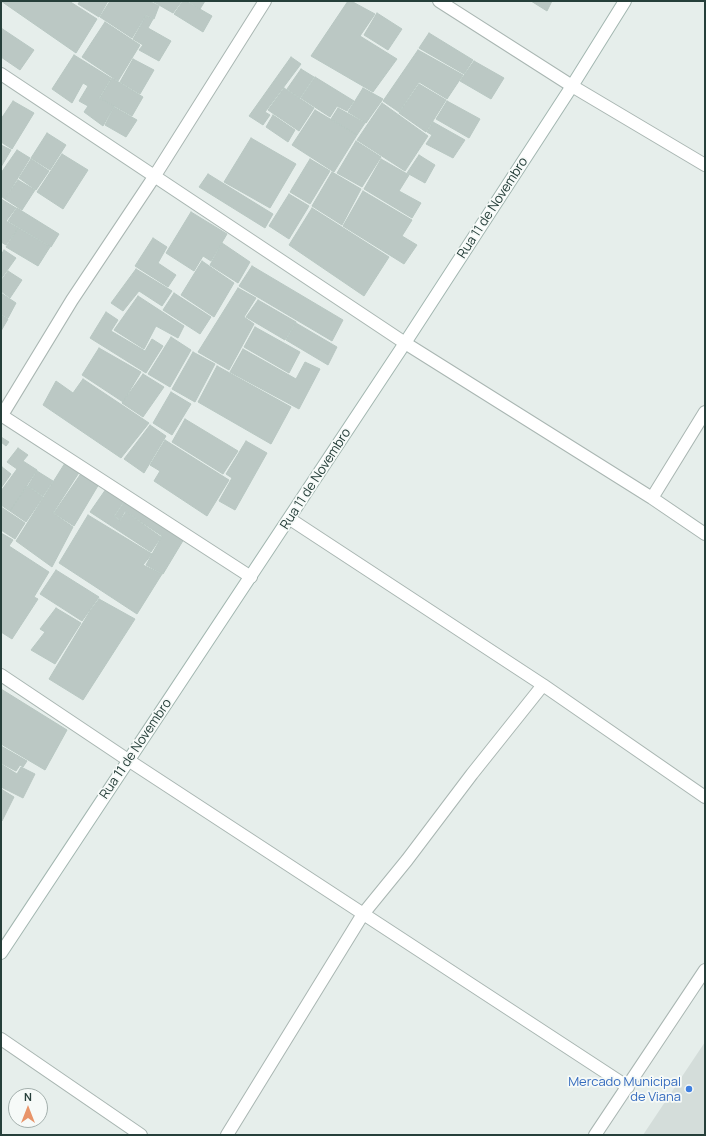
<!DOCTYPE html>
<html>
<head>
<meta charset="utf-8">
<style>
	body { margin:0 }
	#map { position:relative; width:706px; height:1136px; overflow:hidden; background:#e6eeeb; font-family:Manrope,sans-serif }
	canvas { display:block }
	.frame { position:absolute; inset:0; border:2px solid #263f3a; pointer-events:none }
	.north { position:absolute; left:8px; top:1088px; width:40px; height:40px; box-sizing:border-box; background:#f6faf8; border:1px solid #a3afac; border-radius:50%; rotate:0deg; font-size:11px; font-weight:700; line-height:16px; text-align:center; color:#263f3a }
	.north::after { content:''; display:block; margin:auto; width:14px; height:18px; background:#e89469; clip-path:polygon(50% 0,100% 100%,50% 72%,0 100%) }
</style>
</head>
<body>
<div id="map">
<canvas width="706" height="1136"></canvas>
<div class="frame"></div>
<div class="north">N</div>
</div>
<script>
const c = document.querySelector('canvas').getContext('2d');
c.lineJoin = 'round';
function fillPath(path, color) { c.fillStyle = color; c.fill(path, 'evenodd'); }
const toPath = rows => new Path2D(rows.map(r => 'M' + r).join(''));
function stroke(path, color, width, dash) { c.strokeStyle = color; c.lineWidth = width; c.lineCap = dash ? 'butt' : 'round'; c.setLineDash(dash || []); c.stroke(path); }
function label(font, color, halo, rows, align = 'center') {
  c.font = font + ' Manrope,sans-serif'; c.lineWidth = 3.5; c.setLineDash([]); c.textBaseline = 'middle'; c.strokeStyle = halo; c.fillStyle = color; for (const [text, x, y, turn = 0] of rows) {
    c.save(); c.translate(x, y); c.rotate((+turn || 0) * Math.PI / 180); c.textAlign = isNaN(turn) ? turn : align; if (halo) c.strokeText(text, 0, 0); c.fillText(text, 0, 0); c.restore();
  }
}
fillPath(toPath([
	[705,1042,705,1135,643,1135]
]), '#d4ddda');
const building = toPath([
	[1,1,69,1,97,19,76,53,1,1],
	[80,1,108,1,99,17,78,4,80,1],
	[110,1,149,1,159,6,154,19,146,15,132,38,100,17,110,1],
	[152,1,182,1,173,13,152,1],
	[183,1,186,1,212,16,203,32,174,14,183,1],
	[188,1,205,1,200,9,188,1],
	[348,1,351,1,375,14,360,36,397,59,373,92,311,56,348,1],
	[531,1,552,1,547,11,531,1],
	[377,13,402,29,388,50,364,35,377,13],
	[146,16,153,19,148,28,171,41,159,61,139,50,143,45,133,39,146,16],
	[105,22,140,45,118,81,82,57,105,22],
	[1,28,34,50,20,70,1,57,1,28],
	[429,33,473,60,464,74,419,48,429,33],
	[418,50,463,75,447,99,419,82,399,112,383,101,418,50],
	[74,55,111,78,99,98,114,106,103,126,84,112,88,106,79,101,88,86,83,83,72,103,52,89,74,55],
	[291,57,301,64,265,112,270,115,263,125,249,116,291,57],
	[133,59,154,70,140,94,120,82,133,59],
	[474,61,504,78,491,99,460,81,474,61],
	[301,69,314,77,300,98,287,89,301,69],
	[315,77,354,101,347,111,337,106,330,117,301,98,315,77],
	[112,78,143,97,132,116,100,98,112,78],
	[419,84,446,100,426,132,399,113,419,84],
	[284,88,314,108,299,131,268,110,284,88],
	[363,88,383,99,366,123,348,112,363,88],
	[13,101,34,113,12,149,1,142,1,119,13,101],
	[447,101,480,119,469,138,436,119,447,101],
	[382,103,428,136,405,171,357,140,382,103],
	[114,107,137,120,126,137,105,125,114,107],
	[338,108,365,123,357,135,331,119,338,108],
	[315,110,357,135,334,172,292,145,315,110],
	[273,115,295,130,288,142,266,127,273,115],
	[433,122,465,140,453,158,426,144,432,135,427,132,433,122],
	[47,133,66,145,50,170,31,158,47,133],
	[251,138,296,164,270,208,224,182,251,138],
	[356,141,381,157,362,187,337,173,356,141],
	[1,145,11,150,1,167,1,145],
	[17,150,30,158,5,199,1,196,1,173,17,150],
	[62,154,88,170,63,209,37,192,62,154],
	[419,155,435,165,425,183,407,173,419,155],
	[31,159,49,171,36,190,19,178,31,159],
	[310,159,330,171,310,204,290,192,310,159],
	[381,159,409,175,399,191,421,203,412,218,364,189,381,159],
	[332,172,361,189,342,225,312,206,332,172],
	[208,174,273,214,265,228,199,187,208,174],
	[18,180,35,190,22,210,5,199,18,180],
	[363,191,412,220,402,236,417,245,404,264,343,226,363,191],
	[289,194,309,206,289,239,269,226,289,194],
	[1,199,16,208,6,221,18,228,6,245,1,242,1,199],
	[17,208,59,234,51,247,8,221,17,208],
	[312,208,389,257,364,296,289,245,312,208],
	[191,212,227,234,211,261,203,256,194,271,166,253,191,212],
	[18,228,50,247,38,266,6,247,18,228],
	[153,238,167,247,158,263,176,275,168,287,135,266,153,238],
	[222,243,250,262,238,283,210,265,222,243],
	[4,250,16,258,1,279,1,255,4,250],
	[202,261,234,283,214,317,181,295,202,261],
	[252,266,343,320,332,341,239,286,252,266],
	[136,269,172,291,162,306,139,291,123,311,111,303,136,269],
	[8,271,22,280,10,298,1,291,1,281,8,271],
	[238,288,256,298,244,317,254,324,229,370,198,352,238,288],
	[1,293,16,303,8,318,1,314,1,293],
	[174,293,211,317,200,334,163,310,174,293],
	[138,296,184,326,178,338,156,326,144,349,114,330,138,296],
	[258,300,296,322,285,340,246,317,258,300],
	[106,312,118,320,111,331,145,351,152,339,163,346,146,373,90,338,106,312],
	[1,315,8,319,1,331,1,315],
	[296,323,337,347,328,365,286,340,296,323],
	[255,327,300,352,289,373,244,347,255,327],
	[171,337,191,350,170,387,148,374,171,337],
	[99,348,141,372,123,402,82,375,99,348],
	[243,349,296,379,305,362,320,369,299,409,230,372,243,349],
	[193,352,215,364,195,402,172,389,193,352],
	[217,366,291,407,271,444,198,402,217,366],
	[143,374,164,387,143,417,122,403,143,374],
	[83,379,149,423,121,458,43,405,56,381,73,393,83,379],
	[171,392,191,404,172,435,153,423,171,392],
	[185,419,238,451,223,474,172,442,185,419],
	[150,425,166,436,144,473,124,459,150,425],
	[1,437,9,442,6,446,1,442,1,437],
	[165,440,229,480,207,516,154,481,160,471,150,465,165,440],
	[246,441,267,453,235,510,219,501,232,478,226,474,246,441],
	[18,448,28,455,23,461,37,470,10,511,1,505,1,491,17,469,7,462,18,448],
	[65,463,80,471,53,513,73,527,52,567,16,541,65,463],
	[2,467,11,474,1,488,1,469,2,467],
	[37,471,53,481,43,496,28,486,37,471],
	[82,472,99,484,74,526,54,513,82,472],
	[27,486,43,497,26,522,10,511,27,486],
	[106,489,124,501,114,516,120,521,126,512,161,537,151,552,90,512,106,489],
	[125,501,184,539,163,574,146,565,162,536,125,511,120,520,115,516,125,501],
	[1,507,25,523,15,539,1,530,1,507],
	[88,515,152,554,143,565,162,574,137,614,59,563,88,515],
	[1,533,13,540,9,546,49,572,34,597,38,599,12,639,1,632,1,533],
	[56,570,99,597,82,621,40,594,56,570],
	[99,599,135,619,83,700,49,679,90,611,99,599],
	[56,608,81,623,55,664,31,650,45,632,40,629,56,608],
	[1,689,67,730,45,770,1,744,1,689],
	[1,746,27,761,23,767,20,765,16,771,1,763,1,746],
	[1,764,17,774,21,767,35,774,23,798,1,787,1,764],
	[1,789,14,797,2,821,1,821,1,789]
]);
fillPath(building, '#bbc8c4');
stroke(building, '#b8c7c2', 1);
const street = toPath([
	[439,1,572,86,705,165],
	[1,74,405,343,652,498,705,534],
	[1,415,251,577],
	[2,415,72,300,154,177,265,1],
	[652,498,705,412],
	[290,519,543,685,705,797],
	[1,675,128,760,628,1087],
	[1,1039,141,1135],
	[227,1135,363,914,407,860,472,774,543,685],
	[595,1135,705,970]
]);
const secondary = toPath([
	[1,953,405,343,572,86,625,1]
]);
stroke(street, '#a9b6b2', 14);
stroke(secondary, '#a2b6b0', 14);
stroke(street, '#fff', 12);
stroke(secondary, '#fff', 12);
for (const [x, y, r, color] of [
	[689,1089,4,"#3f7fe0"]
]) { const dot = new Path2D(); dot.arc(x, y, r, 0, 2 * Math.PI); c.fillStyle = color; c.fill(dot); stroke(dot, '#f6faf8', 1.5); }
label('13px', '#263f3a', '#f6faf8', [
	["Rua 11 de Novembro",493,208,-57],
	["Rua 11 de Novembro",316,479,-57],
	["Rua 11 de Novembro",136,749,-56]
]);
label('13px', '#366cbe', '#f6faf8', [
	["Mercado Municipal",681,1082],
	["de Viana",681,1097]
], 'right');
</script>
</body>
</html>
